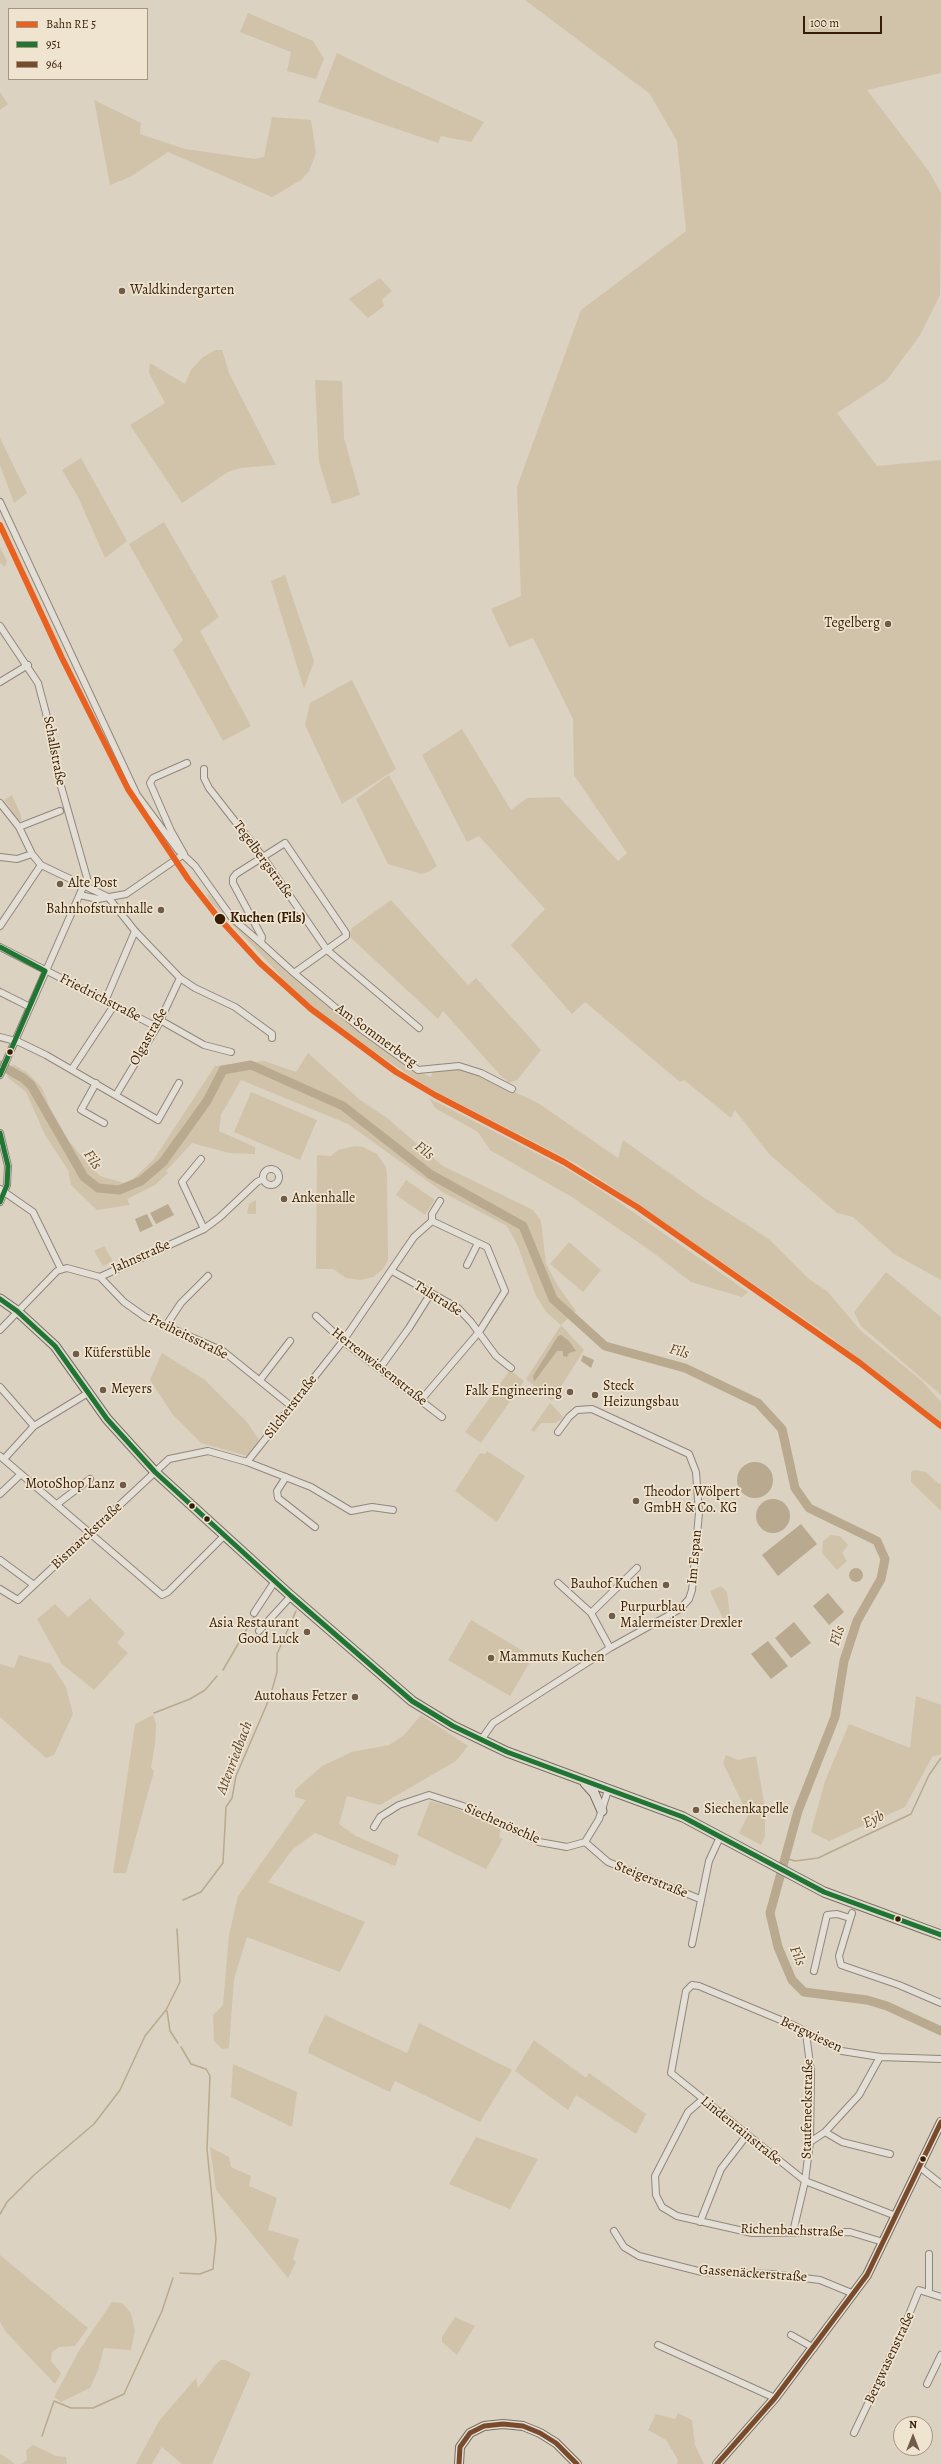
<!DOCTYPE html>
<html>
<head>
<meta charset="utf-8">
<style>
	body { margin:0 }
	#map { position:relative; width:941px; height:2464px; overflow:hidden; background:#dbd2c1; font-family:Alegreya,serif }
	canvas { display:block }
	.legend { position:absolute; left:8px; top:8px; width:140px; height:72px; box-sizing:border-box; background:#efe4d0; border:1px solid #a5947f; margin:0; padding:5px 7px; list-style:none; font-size:12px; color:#371d05 }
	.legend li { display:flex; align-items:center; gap:8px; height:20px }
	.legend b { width:20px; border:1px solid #a5947f }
	.north { position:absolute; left:893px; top:2416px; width:40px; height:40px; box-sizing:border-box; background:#efe4d0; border:1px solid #a5947f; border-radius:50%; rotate:0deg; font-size:11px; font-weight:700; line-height:16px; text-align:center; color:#371d05 }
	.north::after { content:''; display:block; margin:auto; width:14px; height:18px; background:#705c47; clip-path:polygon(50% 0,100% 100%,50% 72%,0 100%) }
	.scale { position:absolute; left:803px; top:16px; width:79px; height:18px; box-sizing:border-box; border:2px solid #371d05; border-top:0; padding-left:5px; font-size:12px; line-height:14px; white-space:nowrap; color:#371d05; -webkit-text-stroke:3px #efe4d0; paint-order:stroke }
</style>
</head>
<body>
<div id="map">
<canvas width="941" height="2464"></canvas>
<ul class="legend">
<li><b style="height:5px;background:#e96121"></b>Bahn RE 5</li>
<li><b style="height:5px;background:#217532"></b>951</li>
<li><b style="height:5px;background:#7a4b2a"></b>964</li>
</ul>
<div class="north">N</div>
<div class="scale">100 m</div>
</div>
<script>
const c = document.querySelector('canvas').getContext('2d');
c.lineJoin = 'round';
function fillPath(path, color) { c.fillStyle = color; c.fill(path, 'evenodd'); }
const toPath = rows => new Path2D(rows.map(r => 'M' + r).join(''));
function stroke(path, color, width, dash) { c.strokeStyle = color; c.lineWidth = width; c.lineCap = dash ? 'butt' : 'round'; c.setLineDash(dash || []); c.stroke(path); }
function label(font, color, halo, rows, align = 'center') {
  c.font = font + ' Alegreya,serif'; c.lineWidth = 3.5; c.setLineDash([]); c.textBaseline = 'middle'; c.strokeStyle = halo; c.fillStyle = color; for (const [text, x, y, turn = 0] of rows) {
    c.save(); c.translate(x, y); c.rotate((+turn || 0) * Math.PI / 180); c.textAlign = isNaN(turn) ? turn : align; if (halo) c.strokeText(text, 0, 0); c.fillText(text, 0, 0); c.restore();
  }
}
fillPath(toPath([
	[525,0,941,0,941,73,867,90,928,170,941,193,940,295,920,335,887,380,837,413,877,466,941,460,941,1280,894,1254,853,1217,837,1213,769,1154,735,1110,731,1118,684,1080,680,1082,585,1002,572,1014,511,945,545,909,479,836,467,842,422,755,462,729,511,810,527,798,559,797,618,861,627,853,574,775,573,719,533,638,509,647,491,609,521,596,517,487,581,310,686,231,677,141,650,94],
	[248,13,313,41,324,59,316,79,287,71,291,52,240,32],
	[337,53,384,76,484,122,471,142,441,136,438,143,318,102],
	[0,92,8,104,0,110],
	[94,100,141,123,140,134,185,149,255,159,264,157,272,117,311,120,316,153,309,171,301,180,272,197,168,152,130,177,110,185],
	[380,278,392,291,382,299,384,306,368,318,349,299],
	[215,350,222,350,229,373,276,465,240,468,228,472,182,503,130,425,165,403,149,373,150,363,185,384,191,370,202,358],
	[315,380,342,381,344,438,360,495,332,504,319,462],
	[0,438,27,493,14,503,0,465],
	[81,458,127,541,105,558,78,497,62,470],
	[164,522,219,617,200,631,251,726,223,741,173,650,183,640,129,544],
	[0,547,7,561,5,567,0,563],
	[285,575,314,661,304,689,271,581],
	[352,680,396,769,342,804,305,725,310,703],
	[389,775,437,866,430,871,422,874,388,864,356,799],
	[12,795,20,813,22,820,19,821,4,800],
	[209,894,230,920,287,972,373,1042,409,1067,431,1077,433,1069,458,1067,475,1073,538,1103,618,1158,623,1140,703,1197,752,1228,770,1240,809,1279,828,1292,860,1330,922,1381,941,1402,941,1422,825,1333,615,1189,577,1164,427,1087,336,1026,279,978,281,976,211,902,207,895],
	[391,900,468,985,476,978,541,1050,517,1080,509,1083,501,1076,443,1011,438,1019,349,936,352,928],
	[308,1053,359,1099,387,1118,443,1166,533,1210,541,1221,546,1264,558,1286,576,1311,561,1325,584,1350,552,1401,526,1379,561,1325,547,1313,536,1296,517,1244,507,1226,444,1193,348,1124,241,1080,221,1115,219,1131,255,1147,255,1154,229,1153,192,1143,166,1171,168,1173,155,1185,127,1199,130,1205,97,1210,71,1185,68,1170,45,1135,26,1092,7,1077,13,1064,29,1074,42,1088,50,1108,68,1140,88,1164,100,1176,128,1184,154,1159,215,1066,264,1061,296,1072],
	[251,1092,317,1120,300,1160,234,1132],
	[429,1098,565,1168,610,1196,748,1292,742,1297,691,1282,651,1251,572,1197,490,1150,478,1132,435,1108],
	[355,1146,363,1147,377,1154,386,1167,387,1176,388,1260,383,1269,373,1277,361,1280,346,1278,333,1269,316,1269,317,1155,331,1156,338,1150],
	[406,1180,435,1200,425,1215,396,1195],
	[256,1200,256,1214,247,1214,249,1204],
	[569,1242,601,1270,583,1292,550,1264],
	[104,1246,113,1261,103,1266,94,1251],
	[886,1272,941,1317,941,1395,861,1326,854,1312],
	[162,1353,205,1380,247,1422,259,1440,247,1456,201,1443,173,1415,150,1380],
	[510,1370,524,1381,481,1443,465,1432],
	[550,1403,564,1418,555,1423,541,1423,534,1432,531,1430],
	[487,1451,525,1476,497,1522,455,1491,480,1453,485,1454],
	[914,1470,926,1472,939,1484,941,1483,941,1511,911,1482,911,1472],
	[831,1535,840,1536,848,1545,842,1553,847,1561,837,1570,822,1553,823,1541],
	[721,1586,727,1592,731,1623,726,1625,710,1591],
	[90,1598,125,1633,117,1643,128,1653,94,1690,62,1664,37,1619,55,1604,68,1617],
	[471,1620,533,1657,510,1696,448,1660],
	[19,1655,51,1664,66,1687,73,1714,54,1755,46,1758,0,1717,0,1664,14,1668],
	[916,1696,941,1705,941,1754,932,1757,905,1807,829,1841,811,1832,825,1781,849,1724,910,1748],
	[153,1715,156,1724,155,1744,151,1768,154,1771,126,1873,113,1873,135,1724],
	[421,1715,468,1746,456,1761,380,1805,347,1796,339,1824,356,1836,399,1855,395,1866,315,1833,293,1849,268,1882,365,1922,340,1972,247,1937,234,1979,229,2048,222,2049,214,2041,213,2015,223,2005,229,1935,238,1896,306,1800,295,1797,295,1790,322,1766,352,1752,389,1745,404,1735],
	[726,1755,738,1760,756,1756,765,1808,765,1836,761,1845,739,1833,748,1815,723,1763],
	[430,1801,452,1807,501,1828,499,1837,503,1839,486,1869,417,1835],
	[325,2015,407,2053,419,2023,512,2070,480,2122,395,2081,390,2092,308,2053,309,2048],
	[534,2040,586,2078,589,2073,646,2114,636,2134,576,2095,568,2110,515,2071],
	[233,2064,297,2092,292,2127,231,2097],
	[476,2137,538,2159,510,2209,449,2184],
	[210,2147,229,2157,231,2167,251,2176,249,2186,277,2198,268,2230,299,2239,293,2259,296,2262,288,2278,216,2190],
	[0,2255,88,2328,75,2346,59,2347,52,2352,51,2361,61,2373,55,2384,5,2331,0,2322],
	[112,2302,122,2303,131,2313,135,2331,131,2350,104,2348,98,2370,90,2388,61,2402,54,2397,80,2349],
	[455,2317,475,2326,457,2355,442,2342,442,2337],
	[221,2360,226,2360,251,2373,212,2464,182,2464,162,2447,152,2464,136,2464,159,2421,196,2378,198,2388,215,2365],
	[678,2413,692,2420,695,2445,704,2464,677,2464,678,2460,666,2440,648,2430,656,2414,675,2419],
	[33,2445,56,2456,66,2457,67,2464,21,2464,27,2460,26,2450],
	[0,2454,1,2454,15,2464,0,2464]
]), '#d1c3aa');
fillPath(toPath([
	[168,1204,174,1215,156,1224,150,1213],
	[147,1214,153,1226,140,1232,135,1219],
	[561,1335,569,1341,576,1351,569,1353,567,1357,563,1356,563,1351,557,1351,534,1382,533,1376,558,1336],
	[583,1355,594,1360,591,1368,581,1361],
	'737 1480a18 18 0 1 1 36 0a18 18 0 1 1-36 0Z',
	'756 1516a17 17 0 1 1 34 0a17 17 0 1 1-34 0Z',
	[801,1524,817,1544,778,1576,762,1555],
	'849 1575a7 7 0 1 1 14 0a7 7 0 1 1-14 0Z',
	[828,1593,844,1612,829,1625,813,1606],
	[794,1622,811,1643,791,1658,775,1638],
	[768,1641,788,1666,771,1679,751,1654]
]), '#b9a98f');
stroke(toPath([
	[223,1670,255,1615],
	[154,1713,190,1699,205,1690,217,1676],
	[785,1858,795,1861,818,1858,911,1814,929,1775,941,1758],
	[183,1900,201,1892,223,1863,226,1807,232,1798,236,1776,270,1697,277,1672,277,1654,296,1611],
	[167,2011,170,2031,178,2043],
	[0,2214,7,2202,34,2175,94,2124,120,2090,145,2036,166,2010,180,1982,177,1929],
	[180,2273,200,2274,213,2269,216,2239,207,2149,210,2076,206,2069,191,2064,181,2047],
	[42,2436,54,2401,71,2408,93,2408,124,2394,162,2311,173,2278]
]), '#b9a98f', 1.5);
stroke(toPath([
	[0,1065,23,1078,31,1085,84,1177,98,1188,119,1190,141,1181,163,1162,207,1101,223,1070,251,1065,343,1106,430,1174,523,1226,553,1299,605,1346,685,1368,758,1403,782,1429,795,1488,809,1508,877,1541,885,1559,881,1579,857,1621,844,1661,835,1717,798,1811,770,1913,778,1947,792,1980,804,1992,867,2000,887,2006,941,2031]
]), '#b9a98f', 9);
const street = toPath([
	[0,502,137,795,178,850,195,866,232,918,261,943],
	[0,626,38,683,46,713,57,772,87,878,0,1075],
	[0,682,28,665],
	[204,769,204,778,209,788,263,857,327,950,419,1028],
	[0,803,19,827,32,854,41,865,108,897,135,931,180,978,195,988,235,1007,272,1034,272,1038],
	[19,827,60,811],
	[184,854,171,831,150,783,153,778,187,763],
	[0,857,17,859,32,854],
	[80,895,98,899,126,894,184,854],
	[0,926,41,865],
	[0,947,157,1027],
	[294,973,261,943,262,937,233,883,233,878,236,874,285,843,346,933,346,936,294,973,361,1029,418,1070,459,1066,481,1073,512,1089],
	[0,992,30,1007],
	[106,999,135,931],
	[160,1020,204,1045,231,1052],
	[0,1037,19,1042,46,1055,158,1120,179,1083],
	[72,1069,115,1004],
	[96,1083,81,1110,104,1123],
	[116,1095,157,1027,180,978],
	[0,1133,8,1166,7,1185,0,1202],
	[201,1159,182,1182,204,1229],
	'263 1177a8 8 0 1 1 16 0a8 8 0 1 1-16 0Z',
	[0,1189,33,1212,61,1269],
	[432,1221,432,1214,440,1201],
	[467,1265,478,1243],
	[392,1271,458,1308,471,1322,496,1356,511,1368],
	[100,1277,124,1302,145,1317,223,1351,291,1406],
	[316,1316,343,1341,442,1417],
	[165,1327,181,1303,208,1276],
	[0,1330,57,1271,67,1268,100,1277,204,1229,220,1217,257,1182,263,1179],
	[380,1368,409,1328,431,1293],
	[260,1380,290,1341],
	[0,1387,34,1426],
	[0,1456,162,1595,168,1592,224,1536],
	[4,1459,34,1426,88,1393],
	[247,1462,311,1487,351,1511,372,1507,393,1510],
	[286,1477,277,1491,278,1498,315,1527],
	[0,1494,21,1474],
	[57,1504,90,1479],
	[0,1560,34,1585],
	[558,1583,591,1613,610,1648],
	[0,1589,18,1600,169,1459,208,1451,247,1462,343,1341,414,1237,432,1221,487,1247,505,1291,479,1332,421,1400],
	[254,1613,275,1581],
	[591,1613,637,1568],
	[259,1631,291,1596],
	[481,1740,493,1723,610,1648,680,1609,689,1599,692,1590,699,1513,696,1472,689,1454,592,1409,577,1410,569,1417,558,1432],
	[374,1827,380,1817,399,1805,429,1795,463,1806,539,1842,567,1847,585,1842,599,1819,608,1790],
	[585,1842,608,1862,700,1899],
	[852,1913,839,1956,841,1965,899,1985,941,2003],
	[692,1944,709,1861,720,1837],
	[814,1971,827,1915,837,1914,850,1918],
	[703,2099,688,2112,655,2176,656,2195,662,2207,677,2216,752,2233,850,2232,883,2242],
	[825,2132,842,2142,890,2154],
	[810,2142,825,2132,859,2095,880,2057],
	[921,2168,941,2184],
	[896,2216,805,2181,671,2073,686,1991,692,1985,699,1986,795,2026,842,2051,880,2057,941,2059],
	[700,2222,721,2169,747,2135],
	[614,2231,624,2247,639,2256,702,2272,772,2274,820,2280,854,2294],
	[793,2232,805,2181,810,2142,811,2072,806,2033],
	[929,2254,929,2293],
	[791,2335,814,2348],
	[658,2345,775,2398],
	[927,2384,941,2355],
	[854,2433,902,2332,919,2290,941,2297]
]);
const secondary = toPath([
	[459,2464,460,2447,470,2433,484,2426,503,2424,523,2426,540,2433,556,2443,577,2464],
	[717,2464,775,2398,867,2275,941,2122]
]);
const primary = toPath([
	[0,1299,17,1311,55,1346,107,1419,155,1472,291,1596,412,1701,453,1726,507,1752,683,1817,824,1892,941,1935],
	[585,1783,594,1793,602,1811]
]);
stroke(street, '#90877b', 8);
stroke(secondary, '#786f62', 10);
stroke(primary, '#786f62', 11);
stroke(street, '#e4dfd6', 6);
stroke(secondary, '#e4dfd6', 8);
stroke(primary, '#ded9cf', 9);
stroke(toPath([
	[0,947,45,971],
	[0,1075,45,971],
	[0,1133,8,1166,7,1185,0,1202],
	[0,1299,17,1311,55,1346,107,1419,155,1472,291,1596,412,1701,453,1726,507,1752,683,1817,824,1892,941,1935]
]), '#217532', 5);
stroke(toPath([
	[459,2464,460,2447,470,2433,484,2426,503,2424,523,2426,540,2433,556,2443,577,2464],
	[717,2464,775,2398,867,2275,941,2122]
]), '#7a4b2a', 5);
stroke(toPath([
	[0,525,62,658,128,789,188,879,217,916,260,963,311,1009,396,1072,435,1095,564,1162,637,1207,860,1363,941,1426]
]), '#e96121', 6);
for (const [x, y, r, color] of [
	[122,291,4,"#705c47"],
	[888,624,4,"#705c47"],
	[60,884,4,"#705c47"],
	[161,910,4,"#705c47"],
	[220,919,6,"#371d05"],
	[10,1052,3.5,"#371d05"],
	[284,1199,4,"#705c47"],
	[76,1354,4,"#705c47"],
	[103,1390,4,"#705c47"],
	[570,1392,4,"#705c47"],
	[595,1395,4,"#705c47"],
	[123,1485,4,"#705c47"],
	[636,1501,4,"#705c47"],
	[192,1506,3.5,"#371d05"],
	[207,1519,3.5,"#371d05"],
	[666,1585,4,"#705c47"],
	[612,1616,4,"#705c47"],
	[307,1632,4,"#705c47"],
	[491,1658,4,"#705c47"],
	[355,1697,4,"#705c47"],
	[696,1810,4,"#705c47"],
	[898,1919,3.5,"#371d05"],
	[923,2159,3.5,"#371d05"]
]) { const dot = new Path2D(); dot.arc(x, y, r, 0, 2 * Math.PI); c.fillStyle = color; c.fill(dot); stroke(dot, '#efe4d0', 1.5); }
label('14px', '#371d05', '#efe4d0', [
	["Waldkindergarten",130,291],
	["Tegelberg",880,624,"right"],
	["Alte Post",68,884],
	["Bahnhofsturnhalle",153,910,"right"],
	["Ankenhalle",292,1199],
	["Küferstüble",84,1354],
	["Steck",603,1387],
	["Heizungsbau",603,1403],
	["Meyers",111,1390],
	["Falk Engineering",562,1392,"right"],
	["MotoShop Lanz",115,1485,"right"],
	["Theodor Wölpert",644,1493],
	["GmbH & Co. KG",644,1509],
	["Bauhof Kuchen",658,1585,"right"],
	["Purpurblau",620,1608],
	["Malermeister Drexler",620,1624],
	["Asia Restaurant",299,1624,"right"],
	["Good Luck",299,1640,"right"],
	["Mammuts Kuchen",499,1658],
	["Autohaus Fetzer",347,1697,"right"],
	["Siechenkapelle",704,1810]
], 'left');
label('14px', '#371d05', '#efe4d0', [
	["Schallstraße",54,751,79],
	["Tegelbergstraße",263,860,54],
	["Friedrichstraße",100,998,27],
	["Am Sommerberg",376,1036,36],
	["Olgastraße",149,1037,-61],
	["Jahnstraße",141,1257,-24],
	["Talstraße",438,1299,32],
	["Freiheitsstraße",188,1337,26],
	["Herrenwiesenstraße",379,1367,38],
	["Silcherstraße",291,1407,-52],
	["Bismarckstraße",87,1536,-43],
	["Im Espan",695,1557,-85],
	["Siechenöschle",502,1824,24],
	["Steigerstraße",651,1880,22],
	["Bergwiesen",811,2035,25],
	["Staufeneckstraße",808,2109,-89],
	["Lindenrainstraße",741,2131,39],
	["Richenbachstraße",792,2231,2],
	["Gassenäckerstraße",753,2274,4],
	["Bergwasenstraße",890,2358,-65]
]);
label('bold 14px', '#371d05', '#efe4d0', [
	["Kuchen (Fils)",230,919]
], 'left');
label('italic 15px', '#5f482e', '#efe4d0', [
	["Fils",424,1151,38],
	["Fils",92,1160,56],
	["Fils",679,1352,17],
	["Fils",838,1636,-71],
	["Attenriedbach",235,1758,-69],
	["Eyb",874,1820,-25],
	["Fils",797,1956,68]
]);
</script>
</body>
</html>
